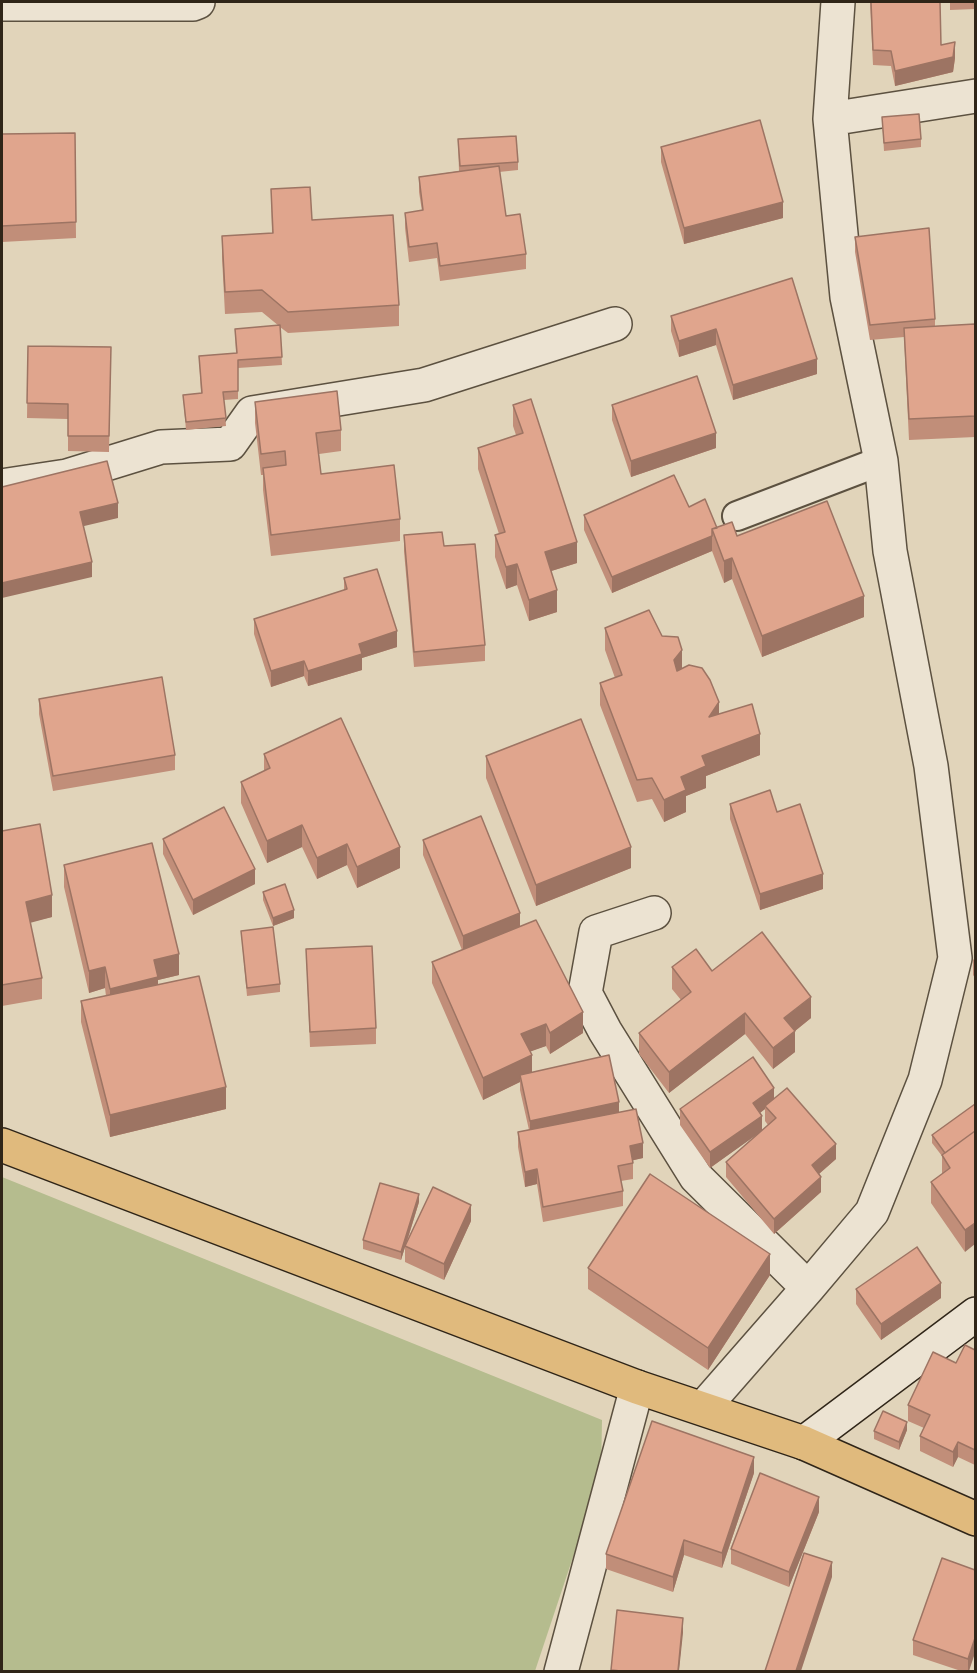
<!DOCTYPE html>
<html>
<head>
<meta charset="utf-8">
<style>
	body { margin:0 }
	#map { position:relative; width:977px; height:1673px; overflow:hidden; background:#e1d4ba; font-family:"Old Standard TT",serif }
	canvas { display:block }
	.frame { position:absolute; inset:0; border:3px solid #2f2518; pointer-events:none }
</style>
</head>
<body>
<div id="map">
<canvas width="977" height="1673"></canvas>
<div class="frame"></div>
</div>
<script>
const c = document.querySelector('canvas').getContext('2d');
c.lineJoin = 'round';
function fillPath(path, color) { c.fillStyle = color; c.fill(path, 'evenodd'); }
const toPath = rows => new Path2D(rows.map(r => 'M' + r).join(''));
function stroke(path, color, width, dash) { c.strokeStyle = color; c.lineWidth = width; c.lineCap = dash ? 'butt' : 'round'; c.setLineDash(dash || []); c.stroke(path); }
fillPath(toPath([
	[2,1177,602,1420,601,1473,535,1671,2,1671]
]), '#b5bc8e');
const service = toPath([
	[737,516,881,461]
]);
const minor = toPath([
	[2,4,193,4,198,2],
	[830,119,976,96],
	[2,486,67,476,161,447,230,444,252,413,424,385,615,324],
	[654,913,596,932,585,993,605,1031,696,1177,808,1288],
	[703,1408,808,1288,872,1212,925,1080,955,958,931,766,890,551,881,461,847,297,830,119,838,2],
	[561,1672,637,1387]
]);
const secondary = toPath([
	[804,1443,976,1314]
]);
const primary = toPath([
	[2,1145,637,1387,804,1443,976,1519]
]);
stroke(service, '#5c5140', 32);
stroke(minor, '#5c5140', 36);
stroke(secondary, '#2f2518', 36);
stroke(primary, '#2f2518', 36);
stroke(service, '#ece3d2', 28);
stroke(minor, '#ece3d2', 33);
stroke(secondary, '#ece3d2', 33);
stroke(primary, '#e0ba7d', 33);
fillPath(toPath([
	[870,2,940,2,941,45,955,58,953,72,895,86,891,66,873,65],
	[950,2,975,2,975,9,950,10],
	[882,117,921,139,921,147,884,151],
	[75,133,76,238,2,242,2,134],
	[458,139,518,162,518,170,499,172,506,216,526,254,526,269,440,281,437,258,409,262,405,228,405,213,422,211,419,192,419,177,459,171],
	[661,147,783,218,684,244,661,162],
	[271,189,312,220,399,305,399,326,288,333,280,327,282,365,238,368,238,399,224,400,226,426,186,430,183,395,201,393,199,356,236,353,235,329,279,326,262,312,225,314,222,257,222,236,272,233],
	[855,237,935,319,935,326,975,324,975,437,909,440,904,337,870,340,855,252],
	[792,278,817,374,733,400,716,345,679,357,671,331,671,316],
	[28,346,111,347,109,452,68,451,68,419,27,418],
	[255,402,341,430,341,451,319,454,321,474,400,519,400,541,271,556,263,490,263,475,261,475,255,423],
	[513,405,577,563,551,571,557,612,529,621,517,585,506,589,495,557,495,535,499,534,478,469,478,448,516,435,513,426],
	[612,405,716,448,631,477,612,420],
	[689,507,717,528,737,536,864,617,762,657,732,579,724,583,712,551,612,593,584,530,584,515],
	[404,535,444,546,485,645,485,661,414,667,404,551],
	[344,578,397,647,362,658,362,670,308,686,304,676,271,687,254,634,254,619,344,590],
	[605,628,662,636,682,668,719,714,760,755,706,776,706,788,686,796,686,812,664,822,652,799,637,802,600,705,600,683,615,678,605,650],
	[39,699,175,755,175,770,53,791,39,714],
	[264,754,400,868,357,888,347,865,317,879,302,847,267,863,241,803,241,782,264,771],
	[486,756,631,868,536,906,486,778],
	[730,804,777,812,823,889,760,910,730,819],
	[2,831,52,917,30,922,42,978,42,999,2,1006],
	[163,839,255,884,193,915,163,854],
	[423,840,520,927,583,1033,550,1054,546,1046,530,1051,532,1072,619,1112,643,1158,633,1160,633,1179,621,1181,623,1191,623,1206,543,1222,537,1184,525,1187,518,1147,518,1132,529,1130,520,1090,520,1082,483,1100,432,983,432,962,462,950,423,855],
	[64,865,179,975,158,980,158,985,226,1109,110,1137,81,1022,81,1001,106,996,105,988,89,993,64,887],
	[263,892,294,918,273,926,263,900],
	[241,931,280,984,280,992,247,996],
	[306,949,376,1028,376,1044,310,1047],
	[975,958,975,978,973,975,973,960],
	[672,967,712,971,811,1018,795,1031,795,1052,773,1069,745,1034,669,1093,639,1054,639,1033,681,1000,672,989],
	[774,1099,836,1159,819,1174,821,1192,774,1234,726,1177,726,1162,758,1133,710,1168,680,1125,680,1109],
	[765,1109,765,1121,768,1125,762,1130,760,1113],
	[975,1104,965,1252,931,1203,931,1182,942,1174,942,1156,932,1143,932,1135],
	[419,1202,406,1245,471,1221,444,1280,405,1262,405,1247,401,1260,363,1249,363,1240],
	[588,1268,770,1275,708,1370,588,1289],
	[856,1289,941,1298,881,1340,856,1304],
	[975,1350,975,1465,958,1457,953,1467,920,1451,920,1436,924,1428,908,1421,908,1405,956,1363],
	[907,1430,899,1450,874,1439,874,1431],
	[754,1473,722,1568,684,1555,673,1592,606,1569,606,1554],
	[819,1512,789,1587,731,1564,731,1549],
	[975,1570,969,1671,961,1671,913,1655,913,1640]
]), '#c18e79');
fillPath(toPath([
	[955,42,955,58,953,72,895,86,895,71],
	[783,202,783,218,684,244,684,228],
	[716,329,716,345,679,357,679,341],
	[817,359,817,374,733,400,733,385],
	[716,433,716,448,631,477,631,461],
	[118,503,118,518,80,527,80,512],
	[712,536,712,551,612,593,612,577],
	[577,542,577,563,545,573,545,552],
	[732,558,732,579,724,583,724,561],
	[92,562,92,577,2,598,2,583],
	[517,564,517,585,506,589,506,567],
	[557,590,557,612,529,621,529,600],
	[864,596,864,617,762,657,762,636],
	[397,631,397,647,362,658,362,670,308,686,308,671,359,644],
	[682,650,682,672,674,681,674,660],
	[304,661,304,676,271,687,271,671],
	[719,702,719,724,709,717],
	[760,734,760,755,706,776,706,788,686,796,686,812,664,822,664,800,681,777,702,756],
	[302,825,302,847,267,863,267,841],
	[347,844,347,865,317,879,317,858],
	[400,847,400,868,357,888,357,867],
	[631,847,631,868,536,906,536,885],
	[255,869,255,884,193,915,193,900],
	[823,874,823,889,760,910,760,894],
	[52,895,52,917,26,924,26,902],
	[294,910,294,918,273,926,273,918],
	[520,913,520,928,463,952,463,936],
	[179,954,179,975,158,980,158,999,110,1010,110,989,154,960],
	[105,967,105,988,89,993,89,971],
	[811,997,811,1018,795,1031,795,1052,773,1069,773,1048,784,1018],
	[583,1012,583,1033,550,1054,550,1033],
	[745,1013,745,1034,669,1093,669,1072],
	[546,1024,546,1046,521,1055,521,1034],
	[532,1055,532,1076,520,1075,520,1082,483,1100,483,1078],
	[226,1087,226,1109,110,1137,110,1115],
	[774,1088,774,1103,765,1106,765,1109,753,1118,753,1103],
	[619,1102,619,1117,530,1137,530,1121],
	[762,1116,762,1131,710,1168,710,1152],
	[643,1143,643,1158,630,1161,630,1146],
	[836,1144,836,1159,812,1180,812,1165],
	[537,1169,537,1184,525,1187,525,1172],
	[821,1177,821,1192,774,1234,774,1219],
	[419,1194,419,1202,401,1260,401,1252],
	[471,1205,471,1221,444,1280,444,1264],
	[975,1223,975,1244,965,1252,965,1230],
	[770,1254,770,1275,708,1370,708,1348],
	[941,1283,941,1298,881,1340,881,1324],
	[907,1422,907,1430,899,1450,899,1442],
	[958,1442,958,1457,953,1467,953,1452],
	[754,1457,754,1473,722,1568,722,1553],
	[819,1497,819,1512,789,1587,789,1572],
	[684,1540,684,1555,673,1592,673,1577],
	[832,1562,832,1577,801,1671,796,1671],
	[683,1618,683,1633,679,1671,678,1671],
	[975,1638,975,1653,969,1671,968,1671,968,1659]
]), '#9d7463');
const building = toPath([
	[871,2,940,2,941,45,955,42,953,57,895,71,891,51,873,50,871,2],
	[919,114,921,139,884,143,882,117,919,114],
	[760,120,783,202,684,228,661,147,760,120],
	[75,133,76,222,2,226,2,134,75,133],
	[516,136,518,162,460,166,458,139,516,136],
	[499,166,506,216,520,214,526,254,440,266,437,243,409,247,405,213,423,210,419,177,499,166],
	[310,187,312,220,393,215,399,305,288,312,262,290,225,292,222,236,273,233,271,189,310,187],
	[929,228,935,319,870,325,855,237,929,228],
	[792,278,817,359,733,385,716,329,679,341,671,316,792,278],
	[975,324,975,416,909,419,904,328,975,324],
	[280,325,282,357,238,360,238,391,223,392,226,418,186,422,183,395,202,393,199,356,237,353,235,329,280,325],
	[28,346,111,347,109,436,68,436,68,404,27,403,28,346],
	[697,376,716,433,631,461,612,405,697,376],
	[337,391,341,430,316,433,321,474,394,465,400,519,271,535,263,468,286,465,285,451,261,454,255,402,337,391],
	[531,399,577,542,545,552,557,590,529,600,517,564,506,567,495,535,505,532,478,448,523,433,513,405,531,399],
	[107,461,118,503,80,512,92,562,2,583,2,487,107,461],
	[674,475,689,507,705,499,717,528,712,529,712,536,612,577,584,515,674,475],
	[827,501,864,596,762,636,732,558,724,561,712,529,732,522,737,536,827,501],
	[442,532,444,546,475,544,485,645,414,652,404,535,442,532],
	[377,569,397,631,359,644,362,654,308,671,304,661,271,671,254,619,347,589,344,578,377,569],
	[649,610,662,636,678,637,682,650,674,660,677,671,689,665,702,668,710,680,719,702,709,717,752,704,760,734,702,756,706,766,681,777,686,790,664,800,652,778,637,780,600,683,622,675,605,628,649,610],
	[162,677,175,755,53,776,39,699,162,677],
	[341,718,400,847,357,867,347,844,317,858,302,825,267,841,241,782,270,768,264,754,341,718],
	[581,719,631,847,536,885,486,756,581,719],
	[770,790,777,812,800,804,823,874,760,894,730,804,770,790],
	[224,807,255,869,193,900,163,839,224,807],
	[481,816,520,913,463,936,423,840,481,816],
	[40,824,52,895,26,902,42,978,2,985,2,831,40,824],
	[152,843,179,954,154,960,158,977,110,989,105,967,89,971,64,865,152,843],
	[285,884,294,910,273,918,263,892,285,884],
	[536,920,583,1012,550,1033,546,1024,521,1034,532,1055,483,1078,432,962,536,920],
	[273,927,280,984,247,988,241,931,273,927],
	[762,932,811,997,784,1018,795,1031,773,1048,745,1013,669,1072,639,1033,691,992,672,967,696,949,712,971,762,932],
	[372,946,376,1028,310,1032,306,949,372,946],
	[199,976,226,1087,110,1115,81,1001,199,976],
	[609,1055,619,1102,530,1121,520,1075,609,1055],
	[753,1057,774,1088,753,1103,762,1116,710,1152,680,1109,753,1057],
	[787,1088,836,1144,812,1165,821,1177,774,1219,726,1162,776,1118,765,1106,787,1088],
	[975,1104,975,1131,945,1153,932,1135,975,1104],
	[636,1109,643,1143,630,1146,633,1163,618,1166,623,1191,543,1207,537,1169,525,1172,518,1132,636,1109],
	[975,1131,975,1223,965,1230,931,1182,950,1168,942,1155,975,1131],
	[650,1174,770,1254,708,1348,588,1268,650,1174],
	[380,1183,419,1194,401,1252,363,1240,380,1183],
	[433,1187,471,1205,444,1264,405,1246,433,1187],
	[917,1247,941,1283,881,1324,856,1289,917,1247],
	[965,1345,975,1350,975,1450,958,1442,953,1452,920,1436,930,1415,908,1405,933,1352,956,1363,965,1345],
	[883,1411,907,1422,899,1442,874,1431,883,1411],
	[652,1421,754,1457,722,1553,684,1540,673,1577,606,1554,652,1421],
	[760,1473,819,1497,789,1572,731,1549,760,1473],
	[804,1553,832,1562,796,1671,765,1671,804,1553],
	[942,1558,975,1570,975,1638,968,1659,913,1640,942,1558],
	[617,1610,683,1618,678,1671,621,1671,611,1670,617,1610]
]);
fillPath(building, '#e0a58d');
stroke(building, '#9d7463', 1.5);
</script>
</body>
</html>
